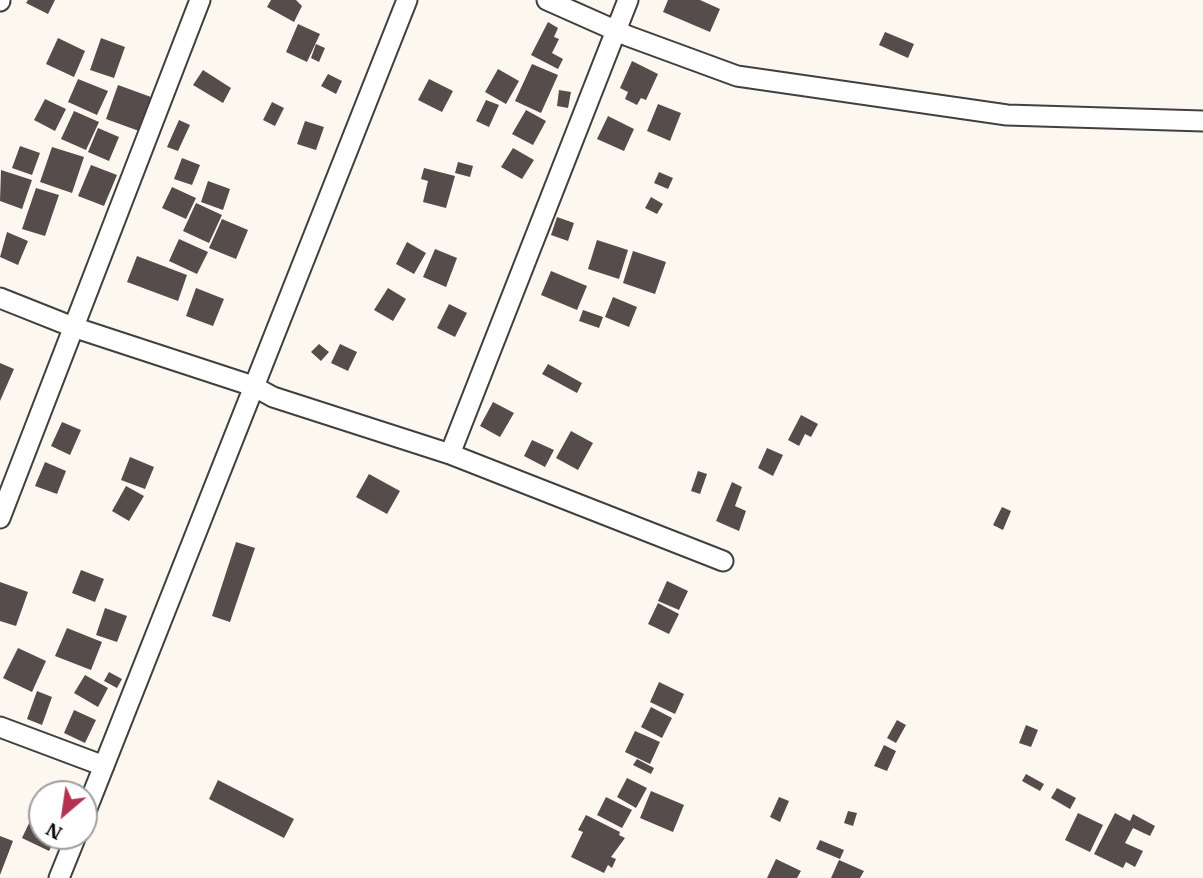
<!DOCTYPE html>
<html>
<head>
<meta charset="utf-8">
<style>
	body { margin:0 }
	#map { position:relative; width:1203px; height:878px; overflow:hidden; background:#fdf8ef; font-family:"IBM Plex Serif",serif }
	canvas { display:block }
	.north { position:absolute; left:28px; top:780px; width:70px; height:70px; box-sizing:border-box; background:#fff; border:2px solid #9e9e9e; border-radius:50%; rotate:209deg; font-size:19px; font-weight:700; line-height:28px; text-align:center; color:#0d0d0d }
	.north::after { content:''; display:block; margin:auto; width:24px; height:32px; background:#b13253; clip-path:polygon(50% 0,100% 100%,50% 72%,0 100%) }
</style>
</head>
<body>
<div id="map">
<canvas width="1203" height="878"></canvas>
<div class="north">N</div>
</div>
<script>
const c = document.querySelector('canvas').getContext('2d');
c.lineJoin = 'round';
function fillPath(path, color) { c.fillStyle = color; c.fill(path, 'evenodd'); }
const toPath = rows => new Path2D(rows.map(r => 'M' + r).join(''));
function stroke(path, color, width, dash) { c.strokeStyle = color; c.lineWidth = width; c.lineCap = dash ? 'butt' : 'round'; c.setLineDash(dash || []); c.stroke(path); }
fillPath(toPath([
	[28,0,55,0,48,14,26,3],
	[271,0,296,0,302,6,294,22,267,7],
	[668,0,700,0,720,9,710,32,663,12],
	[548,22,558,28,554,37,559,39,552,53,563,59,558,69,531,55],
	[298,24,320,34,307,62,286,52],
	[885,32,914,44,908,58,879,45],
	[58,38,85,51,74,77,46,64],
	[101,38,125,47,114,78,90,70],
	[316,44,325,48,319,62,311,58],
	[632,61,658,74,646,100,641,98,637,105,625,99,628,92,620,88],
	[532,64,558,75,541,113,515,101],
	[498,69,519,81,506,104,485,92],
	[203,70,231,88,223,103,193,85],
	[328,74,342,81,336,94,321,86],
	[78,79,108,91,97,115,68,102],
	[429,79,453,91,442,112,418,100],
	[118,85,151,97,139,131,106,119],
	[559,90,571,92,568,108,557,106],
	[45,99,66,109,55,131,34,120],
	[486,100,499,105,489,127,476,121],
	[272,102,284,108,275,126,263,120],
	[658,104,681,113,670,141,647,131],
	[526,110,546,121,533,145,512,134],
	[74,111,99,122,86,150,61,139],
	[608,116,634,129,624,151,597,139],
	[179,120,190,125,178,151,167,147],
	[305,121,324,127,316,150,297,144],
	[98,128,119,137,109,161,88,152],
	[20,146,40,153,32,175,12,168],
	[52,147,84,157,72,193,40,182],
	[513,148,534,160,522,179,501,167],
	[182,158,200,165,192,185,174,179],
	[458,162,473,166,470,177,455,173],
	[91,165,117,175,104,206,78,196],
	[424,168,455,176,446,208,423,202,428,181,421,179],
	[1,170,32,180,22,209,0,201],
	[659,172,673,178,668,189,654,183],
	[208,181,230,189,223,210,201,202],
	[172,187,196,198,186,219,162,208],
	[36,188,59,195,45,236,22,229],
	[651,197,663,204,657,214,645,208],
	[196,203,222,215,209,243,183,231],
	[557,217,574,223,568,241,551,235],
	[222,219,248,230,236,259,209,248],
	[7,232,28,241,18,265,0,257],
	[179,239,208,252,197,274,169,261],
	[597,240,628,250,619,279,588,269],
	[407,242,426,253,414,274,396,264],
	[435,249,457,258,446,287,423,277],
	[633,251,666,262,655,294,623,283],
	[137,256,187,275,178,301,127,282],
	[551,271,587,286,577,310,541,295],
	[196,288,224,299,213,326,186,316],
	[388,288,406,299,393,321,374,310],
	[613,297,637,307,629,327,605,317],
	[449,304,467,313,455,337,437,328],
	[583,310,603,317,599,328,579,321],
	[319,344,329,352,321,361,311,352],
	[340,344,357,352,348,371,331,363],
	[0,363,14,369,0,401],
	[548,364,582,383,577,393,542,374],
	[493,402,514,413,500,437,480,426],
	[801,415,818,424,811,437,805,434,799,446,788,440],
	[62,422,81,430,70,455,51,446],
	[571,431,593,443,578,470,556,458],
	[532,440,554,450,545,467,524,456],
	[767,448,783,455,773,476,758,468],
	[130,457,154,467,145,489,121,480],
	[45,462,66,471,57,494,35,486],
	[698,471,707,474,700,494,691,491],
	[369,474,400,491,387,514,356,497],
	[732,482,742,487,735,506,746,511,739,531,716,521],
	[126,486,144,496,129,521,112,511],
	[1002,507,1011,511,1003,530,993,525],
	[236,542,255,548,230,622,212,616],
	[81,570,104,579,95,602,72,593],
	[667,581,688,591,679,610,658,601],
	[0,582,28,592,16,626,0,621],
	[658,603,679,614,669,634,648,624],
	[105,608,127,616,117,642,96,635],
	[67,628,102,642,91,670,55,656],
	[18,648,46,661,32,692,3,678],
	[109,672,122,679,117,688,104,681],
	[85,675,108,688,98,707,74,693],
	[659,682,684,694,675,714,650,702],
	[37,691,52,697,42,725,27,719],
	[651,707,672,718,662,738,641,727],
	[74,710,96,720,85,743,64,733],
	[897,720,906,725,896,743,887,738],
	[1026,725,1038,730,1031,747,1019,743],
	[635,731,660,742,650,764,625,752],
	[884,745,896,751,887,771,874,766],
	[637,759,654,768,651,774,633,765],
	[1026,774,1044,784,1040,791,1022,781],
	[627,778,647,788,636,808,617,797],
	[218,780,294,819,284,838,209,799],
	[1057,788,1076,798,1070,809,1051,798],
	[651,791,684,805,673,832,640,818],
	[606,797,632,810,622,828,597,815],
	[779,797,789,801,780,822,770,817],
	[848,811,857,813,853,826,844,823],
	[42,812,42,836,57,836,49,851,22,838,31,819,37,821],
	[1078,813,1103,825,1090,852,1065,840],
	[1115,813,1130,821,1133,814,1155,826,1150,836,1133,828,1125,843,1143,851,1135,867,1126,862,1123,868,1094,854],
	[586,815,620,832,619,835,625,838,611,857,616,859,612,868,608,865,604,873,571,857,583,832,578,830],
	[0,836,13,841,0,875],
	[820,840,844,850,840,859,816,849],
	[776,859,801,871,797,878,767,878],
	[839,860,864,871,860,878,831,878]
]), '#554c4b');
const street = toPath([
	[547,0,628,36,737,76,1007,115,1203,121],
	[0,1,0,0],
	[0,298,73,327,253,386,273,397,450,454,723,561],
	[450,454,628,0],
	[0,518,200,0],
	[0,727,104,766],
	[84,816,407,0],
	[59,878,76,836]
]);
stroke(street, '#404040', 23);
stroke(street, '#fff', 19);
</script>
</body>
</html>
